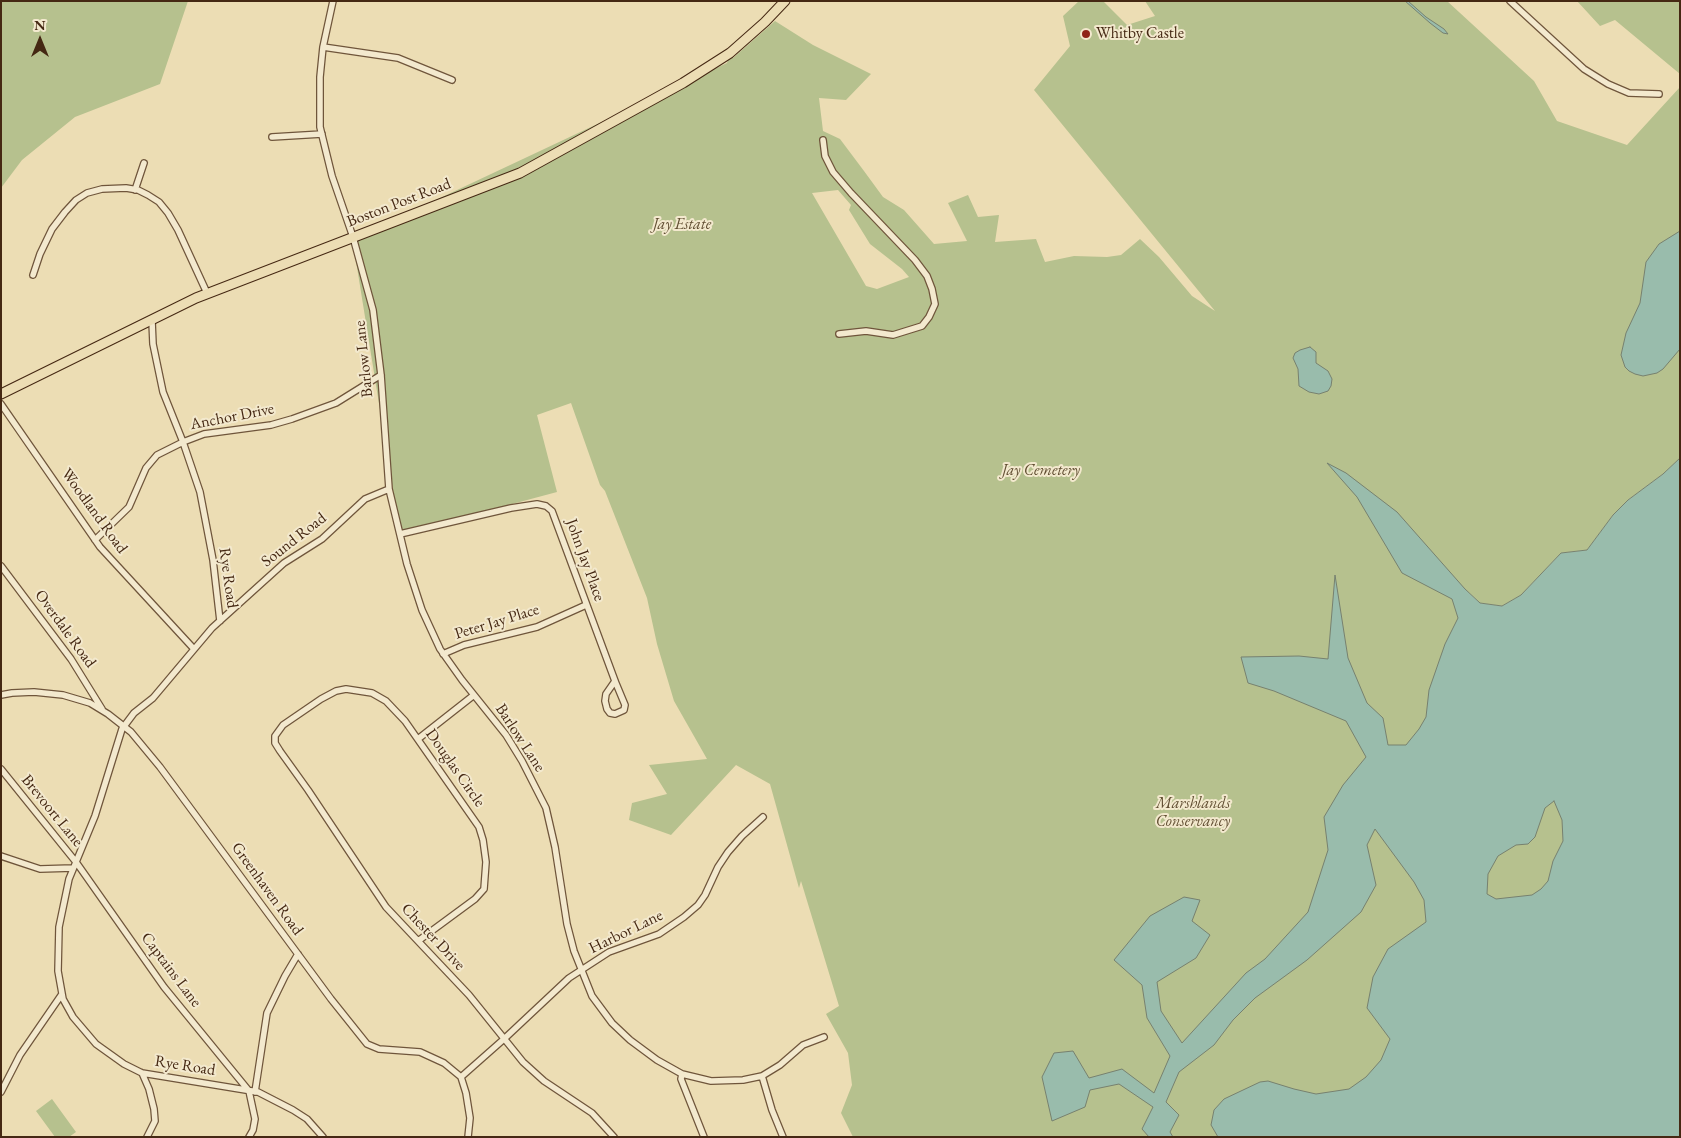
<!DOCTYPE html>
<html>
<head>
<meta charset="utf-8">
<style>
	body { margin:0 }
	#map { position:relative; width:1681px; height:1138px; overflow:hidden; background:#ecddb4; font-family:"EB Garamond",serif }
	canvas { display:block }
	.frame { position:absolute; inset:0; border:2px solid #452813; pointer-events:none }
	.north { position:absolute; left:15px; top:15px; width:50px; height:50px; -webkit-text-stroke:4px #f3e9ce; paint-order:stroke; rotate:0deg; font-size:14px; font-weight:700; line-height:20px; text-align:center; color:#452813 }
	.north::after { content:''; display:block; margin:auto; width:18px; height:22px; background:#452813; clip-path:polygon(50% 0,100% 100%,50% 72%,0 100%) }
</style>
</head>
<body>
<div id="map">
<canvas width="1681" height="1138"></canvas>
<div class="frame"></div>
<div class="north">N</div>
</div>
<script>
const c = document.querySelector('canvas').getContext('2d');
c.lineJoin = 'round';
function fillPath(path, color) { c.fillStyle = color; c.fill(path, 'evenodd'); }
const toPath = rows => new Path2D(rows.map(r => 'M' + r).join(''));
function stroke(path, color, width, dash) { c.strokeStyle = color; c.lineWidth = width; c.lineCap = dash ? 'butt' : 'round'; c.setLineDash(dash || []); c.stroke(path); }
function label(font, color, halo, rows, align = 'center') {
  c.font = font + ' "EB Garamond",serif'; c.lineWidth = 4; c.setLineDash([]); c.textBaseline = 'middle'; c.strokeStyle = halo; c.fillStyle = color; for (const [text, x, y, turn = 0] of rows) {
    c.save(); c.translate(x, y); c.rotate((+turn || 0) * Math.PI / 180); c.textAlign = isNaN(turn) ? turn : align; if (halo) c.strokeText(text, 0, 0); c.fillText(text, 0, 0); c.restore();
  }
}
fillPath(toPath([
	[1,1,188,1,160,84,75,117,22,160,1,188],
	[1079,1,1103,1,1127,25,1155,16,1145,1,1447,1,1534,81,1557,121,1627,145,1680,87,1680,458,1663,474,1628,500,1613,515,1587,550,1561,553,1521,595,1502,606,1480,603,1465,589,1567,714,1565,864,1367,1137,853,1137,841,1113,852,1085,848,1053,826,1014,839,1006,801,881,799,888,770,784,736,765,671,835,629,820,632,803,667,794,649,765,707,759,674,701,657,644,647,598,605,491,600,485,571,403,537,415,557,492,400,534,351,230,353,237,372,230,727,63,730,53,733,58,775,21,813,45,871,74,846,100,819,98,823,131,840,139,864,171,883,197,904,210,934,244,967,241,948,203,968,195,978,217,999,215,995,242,1036,239,1045,262,1074,256,1107,257,1121,255,1140,239,1159,257,1192,296,1215,311,1034,90,1070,46,1063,16],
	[838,190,851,205,849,210,870,244,902,269,909,277,877,289,866,286,812,193],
	[1577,1,1680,1,1680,74,1615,20,1600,26],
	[52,1099,76,1132,69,1137,55,1137,36,1111]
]), '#b6c18e');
const water = toPath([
	[1405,1,1408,1,1426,17,1444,29,1448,34,1443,33,1430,23,1405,1],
	[1680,231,1680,349,1663,369,1657,373,1643,376,1635,374,1629,371,1625,367,1621,355,1626,333,1640,303,1646,262,1659,244,1680,231],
	[1310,347,1316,352,1316,363,1328,371,1332,379,1331,386,1328,391,1319,394,1309,392,1299,386,1298,369,1293,358,1295,353,1300,350,1310,347],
	[1680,458,1680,1137,1218,1137,1211,1125,1214,1110,1224,1099,1260,1082,1268,1081,1294,1089,1316,1094,1349,1089,1366,1077,1381,1060,1390,1039,1367,1008,1373,977,1388,949,1426,922,1424,900,1414,882,1375,829,1367,845,1376,885,1361,912,1307,960,1255,998,1233,1020,1214,1045,1179,1072,1166,1102,1179,1115,1170,1132,1173,1137,1149,1137,1142,1129,1153,1107,1119,1084,1090,1090,1085,1107,1052,1121,1042,1077,1054,1053,1073,1051,1089,1078,1122,1069,1154,1093,1170,1056,1147,1018,1142,985,1114,960,1150,916,1184,897,1200,900,1192,921,1210,935,1196,958,1157,982,1161,1011,1182,1043,1246,973,1265,959,1308,912,1328,850,1324,817,1343,785,1366,757,1346,721,1274,691,1248,683,1241,657,1299,656,1328,659,1335,575,1348,658,1367,703,1383,718,1388,745,1406,745,1419,729,1426,717,1429,690,1445,644,1458,618,1452,599,1402,573,1357,497,1327,463,1346,473,1397,512,1465,589,1480,603,1502,606,1521,595,1561,553,1587,550,1613,515,1628,500,1663,474,1680,458],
	[1554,801,1562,820,1563,841,1553,861,1548,881,1541,889,1532,895,1496,899,1487,894,1488,874,1498,856,1516,845,1528,844,1535,837,1545,808,1554,801]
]);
fillPath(water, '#99bcac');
stroke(water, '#77816f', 1);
const street = toPath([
	[333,1,323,47,320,77,320,127,332,176,353,237,373,310,381,375,389,489,407,564,422,610,440,649,462,680,506,735,522,761,546,808,555,847,567,924,574,951,592,996,612,1023,630,1040,657,1060,682,1074,711,1081,743,1080,762,1076,780,1065,803,1045,824,1037],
	[1510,1,1584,69,1608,84,1629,93,1659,94],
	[323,47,398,58,452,80],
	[272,137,322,134],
	[823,140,825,156,833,172,851,193,915,260,927,276,932,289,935,304,929,317,922,326,893,335,866,331,839,334],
	[135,190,144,163],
	[33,275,40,254,52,229,65,212,76,200,87,193,102,189,126,188,138,190,148,195,159,202,168,213,178,230,207,293],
	[152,321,153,344,163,392,183,442,200,492,213,560,220,621],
	[1,404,100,547,194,649],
	[400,534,511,508,537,504,546,506,552,511,615,681],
	[95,540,129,507,146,468,157,455,183,442,204,434,271,425,292,419,336,403,381,375],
	[1,566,71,659,102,709],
	[443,654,464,645,537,627,586,605],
	[615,681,625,705,624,710,615,714,610,713,607,709,605,701,606,694,615,681],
	[1,695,12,693,34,692,63,695,90,703,108,714,131,732,160,767,331,999,367,1044,379,1049,420,1052,444,1063,461,1077,466,1093,470,1118,468,1137],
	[418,739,474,695],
	[1,769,76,862,164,987,249,1091,255,1119,253,1130,249,1137],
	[1,856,40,869,73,868],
	[418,941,475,899,484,889,486,862,483,840,479,827,405,721,386,701,372,693,346,689,336,691,321,699,283,725,275,736,275,743,280,751,308,790,386,907,418,941,469,995,523,1062,544,1081,592,1113,614,1137],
	[142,1073,149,1089,154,1109,155,1121,147,1137],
	[682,1074,681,1079,704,1137],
	[762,1076,772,1110,783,1137],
	[461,1077,504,1039,569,978,609,952,659,934,684,917,698,905,705,895,718,867,728,852,742,836,763,817],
	[1,1092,20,1055,62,994],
	[255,1092,267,1013,285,976,298,954],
	[323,1137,307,1119,293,1110,258,1092,142,1073,124,1064,96,1044,73,1017,63,999,58,971,59,927,69,879,95,816,122,729,134,713,153,698,212,628,284,563,322,539,365,499,389,489]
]);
const primary = toPath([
	[1,394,196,298,520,173,683,83,730,53,765,22,785,1]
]);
stroke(street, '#6f553b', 8);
stroke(primary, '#452813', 11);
stroke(street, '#f3e9ce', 5.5);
stroke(primary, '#ecddb4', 9);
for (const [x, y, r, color] of [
	[1086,34,5,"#8f2418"]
]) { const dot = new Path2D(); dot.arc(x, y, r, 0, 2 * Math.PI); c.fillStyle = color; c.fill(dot); stroke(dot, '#f3e9ce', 2); }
label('16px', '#452813', '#f3e9ce', [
	["Whitby Castle",1096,34]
], 'left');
label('16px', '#452813', '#f3e9ce', [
	["Boston Post Road",399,203,-21],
	["Barlow Lane",364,359,-96],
	["Anchor Drive",232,417,-11],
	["Woodland Road",94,511,54],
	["Sound Road",294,540,-38],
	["John Jay Place",585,560,70],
	["Rye Road",228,578,82],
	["Peter Jay Place",497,622,-17],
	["Overdale Road",65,629,54],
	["Barlow Lane",520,738,57],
	["Douglas Circle",455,768,55],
	["Brevoort Lane",52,811,51],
	["Greenhaven Road",267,889,54],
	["Harbor Lane",626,932,-26],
	["Chester Drive",433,937,47],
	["Captains Lane",171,970,53],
	["Rye Road",185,1066,9]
]);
label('italic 16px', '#614e32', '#f3e9ce', [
	["Jay Estate",682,225],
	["Jay Cemetery",1041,471],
	["Marshlands",1193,804],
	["Conservancy",1193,822]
]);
</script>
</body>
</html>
